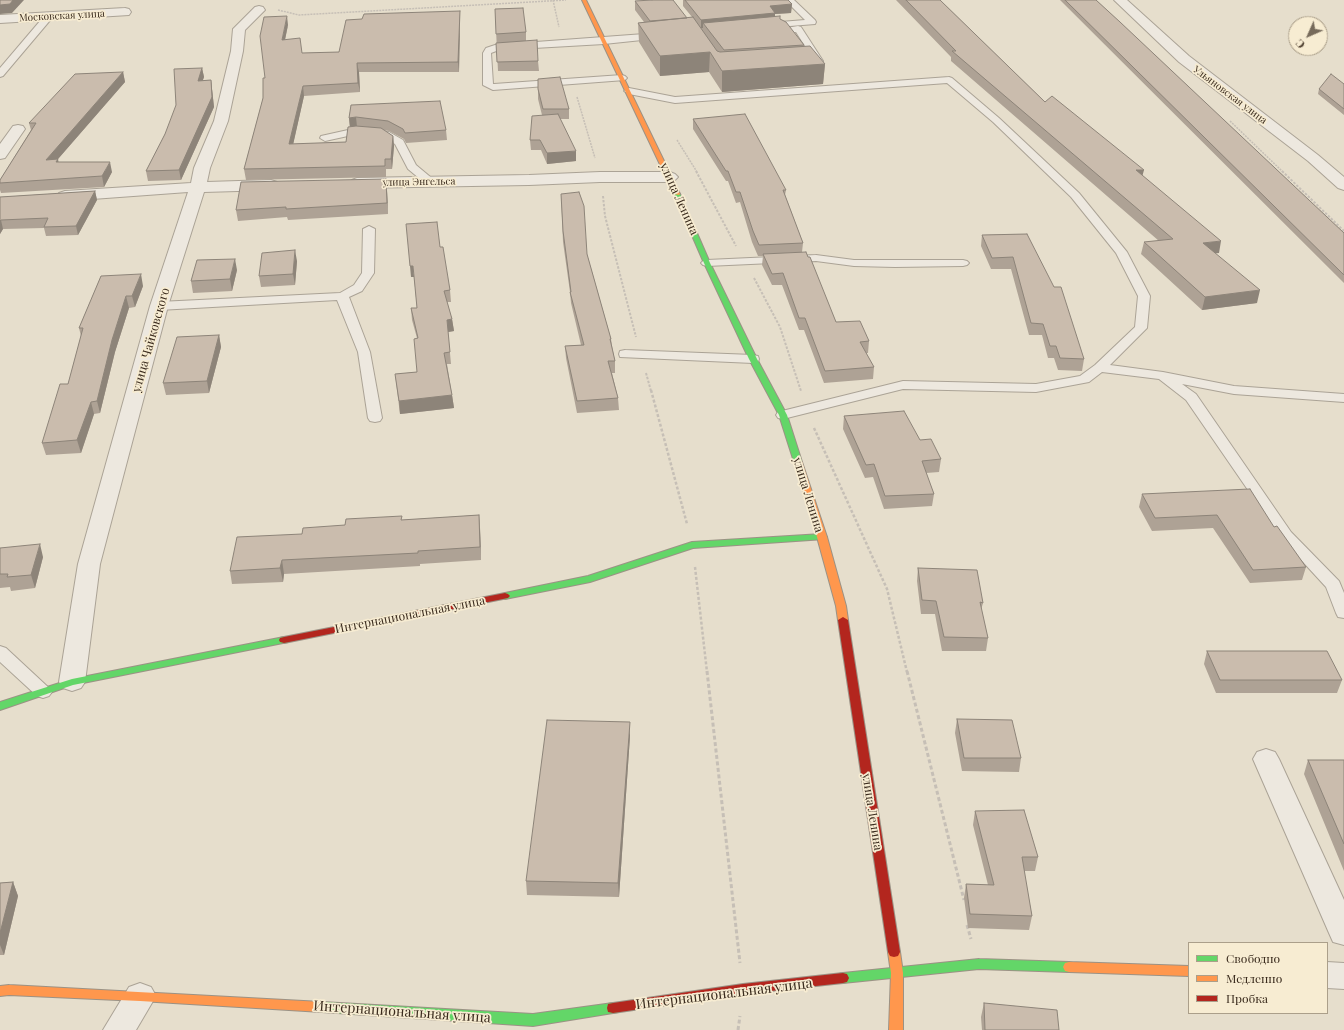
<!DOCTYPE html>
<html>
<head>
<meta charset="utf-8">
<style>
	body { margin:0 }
	#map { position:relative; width:1344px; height:1030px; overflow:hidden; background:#e6decc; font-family:"Playfair Display",serif }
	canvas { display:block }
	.legend { position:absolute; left:1188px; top:942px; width:140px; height:72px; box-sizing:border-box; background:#f7ecd2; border:1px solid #ab9f8a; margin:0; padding:5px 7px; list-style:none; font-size:12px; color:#3a2b1d }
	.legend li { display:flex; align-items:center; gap:8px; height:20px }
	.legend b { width:20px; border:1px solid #ab9f8a }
	.north { position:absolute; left:1288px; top:16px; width:40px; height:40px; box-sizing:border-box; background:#f7ecd2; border:1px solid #ab9f8a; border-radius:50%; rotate:225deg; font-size:11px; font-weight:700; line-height:16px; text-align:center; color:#3a2b1d }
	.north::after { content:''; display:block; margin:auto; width:14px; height:18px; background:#766a5a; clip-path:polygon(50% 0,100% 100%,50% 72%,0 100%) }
</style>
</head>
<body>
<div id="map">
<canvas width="1344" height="1030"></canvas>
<ul class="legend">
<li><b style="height:5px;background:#63d668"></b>Свободно</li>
<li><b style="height:5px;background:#ff974d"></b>Медленно</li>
<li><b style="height:5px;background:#b3261e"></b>Пробка</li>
</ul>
<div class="north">С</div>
</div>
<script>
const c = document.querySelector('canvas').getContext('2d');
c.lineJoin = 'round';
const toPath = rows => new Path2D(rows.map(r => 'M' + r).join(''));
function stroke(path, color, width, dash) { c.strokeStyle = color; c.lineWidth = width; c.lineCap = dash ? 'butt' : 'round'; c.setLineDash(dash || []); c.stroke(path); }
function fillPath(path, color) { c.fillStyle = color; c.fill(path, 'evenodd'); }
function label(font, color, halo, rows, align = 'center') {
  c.font = font + ' "Playfair Display",serif'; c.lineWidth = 3.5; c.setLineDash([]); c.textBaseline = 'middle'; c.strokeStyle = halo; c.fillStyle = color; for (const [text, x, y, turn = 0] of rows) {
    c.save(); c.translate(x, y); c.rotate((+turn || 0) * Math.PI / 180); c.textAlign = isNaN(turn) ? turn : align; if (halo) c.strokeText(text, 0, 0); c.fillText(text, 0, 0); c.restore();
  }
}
const lane = toPath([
	[785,0,794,0,815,20,816,22,815,24,765,28,764,26,765,24,768,23,805,20,785,0],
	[49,13,53,16,52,18,3,76,0,77,0,68,46,14,49,13],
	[798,26,801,27,823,61,822,63,816,63,796,32,784,34,780,31,781,29,798,26],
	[658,33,661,34,662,36,661,38,604,44,499,50,491,53,493,84,494,84,622,75,625,76,627,78,625,80,493,90,483,85,483,53,486,48,495,45,658,33],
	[949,77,952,78,999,118,1079,193,1127,252,1150,296,1147,328,1110,365,1163,372,1234,386,1344,394,1344,402,1234,394,1182,384,1196,394,1291,532,1339,581,1344,593,1344,618,1338,617,1336,613,1326,587,1281,538,1186,400,1159,379,1102,372,1089,382,1036,392,903,389,783,419,778,418,776,415,778,412,903,381,1036,384,1080,376,1095,365,1135,327,1138,296,1116,253,1071,197,993,122,947,83,675,103,629,94,624,91,629,88,675,97,949,77],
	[357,128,389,132,403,140,416,165,434,180,435,182,434,184,426,184,408,169,395,144,383,137,357,134,325,141,320,138,321,136,357,128],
	[369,226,375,229,374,273,362,291,349,297,370,352,382,418,380,421,375,422,370,421,368,418,358,352,337,300,159,310,155,309,153,306,155,303,159,302,340,293,354,285,362,273,363,229,369,226],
	[816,255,854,260,963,260,967,261,969,263,967,265,963,266,895,267,854,266,816,261,707,266,703,265,701,263,703,261,707,260,816,255],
	[625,350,753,355,758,356,759,359,758,362,753,363,620,357,619,354,620,351,625,350],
	[0,646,6,648,49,688,52,692,49,696,43,698,37,696,0,662,0,646]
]);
const street = toPath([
	[1114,0,1127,0,1189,56,1318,155,1344,177,1344,190,1338,188,1308,161,1179,62,1114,0],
	[259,6,263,7,265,10,245,30,243,51,228,121,210,168,207,182,271,180,277,182,279,185,277,188,271,190,204,192,168,306,100,564,85,682,81,688,72,691,63,688,59,682,78,564,150,306,188,192,65,201,59,199,57,196,59,193,65,191,191,183,194,168,214,121,231,51,233,29,255,7,259,6],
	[125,8,129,9,131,12,129,15,0,23,0,15,125,8],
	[18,125,23,126,25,129,5,158,0,159,0,144,13,126,18,125],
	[600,172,670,172,675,174,678,177,675,180,670,182,600,182,529,185,357,188,352,186,349,183,352,180,357,178,529,175,600,172],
	[1266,749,1275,752,1279,759,1344,900,1344,945,1333,942,1329,933,1253,759,1257,752,1266,749],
	[1327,962,1344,963,1344,989,1327,988,1327,962],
	[140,983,151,987,156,996,136,1030,103,1030,129,987,140,983]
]);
const fast = toPath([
	[677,192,680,194,710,263,757,359,787,415,802,462,801,464,798,465,794,462,779,415,749,359,704,263,674,194,677,192],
	[822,534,825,535,827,537,825,539,693,548,590,582,505,599,500,596,505,593,588,576,692,542,822,534],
	[284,637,288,638,289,640,288,642,73,685,0,710,0,702,72,679,284,637],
	[979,959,1069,962,1073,963,1075,967,1073,971,1069,972,979,969,843,983,839,982,837,978,839,974,843,973,979,959],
	[322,1002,533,1014,613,1003,618,1004,619,1008,618,1012,613,1013,533,1026,322,1012,317,1011,316,1007,317,1003,322,1002]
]);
const slow = toPath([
	[582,0,586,0,680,194,679,195,674,194,582,0],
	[798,459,802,462,827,537,846,606,848,620,846,622,843,623,838,620,836,606,817,537,794,462,798,459],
	[894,947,898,948,900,952,903,973,903,1030,889,1030,891,973,888,952,890,948,894,947],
	[1069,962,1189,966,1189,976,1069,972,1065,971,1063,967,1065,963,1069,962],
	[9,985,322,1002,327,1003,328,1007,327,1011,322,1012,140,1001,9,995,0,996,0,986,9,985]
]);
const jam = toPath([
	[505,593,508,594,510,596,508,598,284,643,280,642,279,640,280,638,284,637,505,593],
	[843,617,848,620,900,952,898,956,894,957,890,956,888,952,838,620,843,617],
	[843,973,847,974,849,978,847,982,843,983,743,994,613,1013,608,1012,607,1008,608,1004,613,1003,743,984,843,973]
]);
stroke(lane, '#aba396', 2);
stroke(street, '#aba396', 2);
stroke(fast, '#9b9285', 2);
stroke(slow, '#9b9285', 2);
stroke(jam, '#9b9285', 2);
stroke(toPath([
	[553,0,559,27],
	[278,10,299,15,566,0],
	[577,97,595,158],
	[1230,121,1283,172],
	[677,140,697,172]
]), '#c6bfb6', 1.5, [2, 1]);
stroke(toPath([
	[696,171,736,246],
	[1282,171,1344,231],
	[603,196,605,216,636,337],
	[754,278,780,327,801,391],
	[646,373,651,391]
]), '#c6bfb6', 2, [2.5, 1.5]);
stroke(toPath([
	[651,390,687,524],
	[814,428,887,589,907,672],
	[695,567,707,672]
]), '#c6bfb6', 2.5, [3, 2]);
stroke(toPath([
	[707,671,740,963],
	[907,671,964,900],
	[967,925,971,939],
	[738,1030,740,1016]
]), '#c6bfb6', 3, [4, 2.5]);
fillPath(lane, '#ede8df');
fillPath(street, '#ede8df');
fillPath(fast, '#63d668');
fillPath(slow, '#ff974d');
fillPath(jam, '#b3261e');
fillPath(toPath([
	[683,0,788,0,792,4,791,13,775,14,775,16,780,19,804,45,804,46,825,64,823,84,722,92,709,72,660,76,639,42,638,23,644,22,635,10,635,1,687,18,692,17,683,6],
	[896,0,940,0,1045,102,1142,176,1219,253,1215,253,1257,303,1202,310,1141,254,1144,242,1159,241,951,61,951,57],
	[1060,0,1096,0,1344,233,1344,283],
	[495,9,526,32,526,41,538,61,539,71,498,71],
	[460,11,460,20,459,72,359,72,360,92,304,96,293,144,346,142,350,127,349,118,351,105,446,130,447,140,406,143,404,139,389,131,384,130,393,136,394,146,392,169,386,169,386,177,246,180,244,169,263,98,265,78,288,25,285,40,302,53,339,52,362,19],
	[202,68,204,77,203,80,211,80,214,107,181,180,148,181,146,171,165,134],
	[123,72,125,82,58,159,58,162,112,172,104,187,1,193,0,190,0,180,31,130,29,123],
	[538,79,569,109,569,119,560,119,576,161,547,164,541,150,531,150,530,140,542,115,538,99],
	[1344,84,1344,115,1318,94,1319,89],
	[693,119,786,190,785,195,803,243,802,252,808,257,836,322,869,341,868,353,866,353,874,367,873,379,824,383,804,330,799,330,782,285,772,285,762,265,763,256,758,256,752,242,740,202,736,203,728,181,726,181,693,129],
	[386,179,387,190,388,214,288,220,287,217,238,221,236,210],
	[95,191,97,200,78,235,46,236,44,228,3,229,0,234,0,197],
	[561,194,587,254,611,339,612,346,615,361,615,373,612,373,618,398,619,410,577,413,566,358,565,346,581,345,571,303,570,292,563,242],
	[1027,234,1084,359,1082,371,1058,370,1054,358,1048,358,1042,335,1029,335,1011,269,991,269,981,246,982,235],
	[440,247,450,290,451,302,447,302,452,319,454,331,448,332,451,364,447,364,452,395,454,408,400,414,395,374,417,372,417,338,412,320,411,308,417,308,414,277,411,277],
	[297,261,295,285,261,287,259,276],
	[237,270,232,291,193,293,191,281],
	[101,276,143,286,135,307,129,308,115,352,100,413,94,414,81,453,46,455,42,443,68,384,81,336,79,328],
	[219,335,221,347,209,393,166,395,163,383],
	[844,416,920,440,941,459,939,472,926,473,934,494,932,506,884,509,873,477,865,478,843,429],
	[1142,494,1274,527,1306,567,1302,580,1250,583,1213,528,1152,531,1139,507],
	[479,515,480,528,481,560,420,564,420,566,284,574,283,582,232,584,230,571,302,534,345,525,402,520],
	[0,548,43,557,35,588,11,591,10,587,0,588],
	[918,568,983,603,981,610,988,638,986,651,942,651,935,614,921,614,917,581],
	[1207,651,1342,680,1337,693,1216,693,1204,664],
	[957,719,1021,758,1019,772,962,771,955,733],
	[630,736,619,897,527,895,526,881],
	[1308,760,1344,760,1344,871,1304,774],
	[975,811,1038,857,1035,871,1024,871,1032,916,1029,930,968,928,964,898,966,884,988,885,973,825],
	[13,882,18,896,4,955,0,955,0,883],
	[984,1003,1059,1030,982,1030,981,1017]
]), '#aea295');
fillPath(toPath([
	[13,0,24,0,12,13,0,14,0,5],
	[792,4,791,13,775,14,775,21,703,23,703,28,701,28,701,20,770,6],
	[460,11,460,20,459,72,458,62],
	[287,16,288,25,283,49,282,40],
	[710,52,709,72,660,76,660,56],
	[357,63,359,72,360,92,358,83],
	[825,64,823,84,722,92,722,71],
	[202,68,204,77,199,90,198,81],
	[123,72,125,82,58,159,60,170,46,160],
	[211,80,214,107,181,180,179,170],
	[303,86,304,96,291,154,289,144],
	[356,117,357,127,350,128,349,118],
	[393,136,394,146,392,169,391,159],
	[576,151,576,161,547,164,547,153],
	[110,162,112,172,104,187,102,176],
	[1136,170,1144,170,1141,181],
	[386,179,387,190,388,214,387,203],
	[95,191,97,200,78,235,76,226],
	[1,220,3,229,0,234,0,221],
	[1221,241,1219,253,1201,255,1203,243],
	[295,250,297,261,295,285,293,274],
	[235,259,237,270,232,291,230,279],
	[410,266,413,266,414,277,411,277],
	[141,274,143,286,135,307,132,296],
	[1260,290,1257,303,1202,310,1205,297],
	[126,296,129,308,115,352,100,413,97,401,112,340],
	[452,319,454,331,448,332,447,320],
	[219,335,221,347,209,393,207,381],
	[452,395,454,408,400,414,399,401],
	[91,402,94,414,81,453,77,440],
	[479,515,480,528,481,560,480,547],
	[40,544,43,557,35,588,31,575],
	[282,560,284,574,283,582,280,568],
	[630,722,630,736,619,897,618,883],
	[13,882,18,896,4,955,0,945,0,933]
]), '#8d8479');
const building = toPath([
	[0,0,13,0,10,4,0,5,0,0],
	[652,0,673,0,687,18,650,21,635,1,652,0],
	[685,0,788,0,792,4,770,6,775,13,701,20,685,0],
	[906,0,940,0,1045,102,1052,96,1144,170,1136,170,1221,241,1203,243,1260,290,1205,297,1144,242,1173,239,952,51,956,51,906,0],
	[1065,0,1096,0,1120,22,1344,233,1344,275,1065,0],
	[523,8,526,32,496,34,495,9,523,8],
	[460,11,458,62,357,63,358,83,303,86,289,144,346,142,348,127,356,126,381,128,393,136,391,159,385,159,385,166,244,169,263,98,263,78,265,78,260,36,264,17,287,16,282,40,300,38,302,53,339,52,346,20,362,19,364,14,460,11],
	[780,16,780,19,786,22,804,45,724,50,703,23,780,16],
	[693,17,717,51,720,52,810,46,825,64,722,71,710,52,660,56,638,23,693,17],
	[537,40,538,61,497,62,496,43,537,40],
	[202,68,198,81,211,80,212,97,179,170,146,171,165,134,176,105,174,69,202,68],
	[123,72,46,160,58,159,56,162,110,162,102,176,0,183,0,180,36,123,29,123,75,74,123,72],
	[1331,74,1344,84,1344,109,1319,89,1331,74],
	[560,77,569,109,543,109,538,89,538,79,560,77],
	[440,101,446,130,405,133,403,129,388,121,356,117,349,118,351,105,440,101],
	[558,114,576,151,547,153,540,140,530,140,532,116,558,114],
	[745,114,786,190,783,190,803,243,759,245,753,231,740,192,736,192,728,171,726,171,693,119,745,114],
	[386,179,387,203,286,209,286,207,236,210,241,182,386,179],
	[95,191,76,226,44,227,48,218,1,220,0,221,0,197,95,191],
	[579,192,584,206,587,254,611,339,610,339,615,361,608,361,618,398,577,401,565,346,584,345,570,292,571,292,563,231,561,194,579,192],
	[437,222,440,247,443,247,450,290,444,291,452,319,447,320,450,352,444,353,452,395,399,401,395,374,417,372,414,339,418,338,411,308,417,308,413,266,410,266,406,224,437,222],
	[1027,234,1054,287,1061,287,1084,359,1060,358,1056,346,1050,346,1043,324,1031,323,1013,257,992,258,982,235,1027,234],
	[295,250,293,274,259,276,262,253,295,250],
	[806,252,808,257,810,257,836,322,860,321,869,341,860,342,874,367,825,371,805,318,799,318,783,273,772,274,763,254,806,252],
	[235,259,230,279,191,281,197,260,235,259],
	[141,274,132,296,126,296,112,340,97,401,91,402,77,440,42,443,60,384,68,384,83,328,79,328,101,276,141,274],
	[219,335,207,381,163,383,177,337,219,335],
	[904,411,920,440,931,439,941,459,922,461,934,494,885,496,874,464,866,465,844,416,904,411],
	[1250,489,1274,527,1277,526,1306,567,1253,570,1217,515,1155,518,1142,494,1250,489],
	[479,515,480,547,418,551,418,553,282,560,280,568,230,571,237,537,302,534,303,528,345,525,346,519,402,516,401,520,479,515],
	[40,544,31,575,7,577,8,574,0,574,0,548,40,544],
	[918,568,977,570,983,603,980,602,988,638,944,637,936,601,922,600,918,568],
	[1207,651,1327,651,1342,680,1220,680,1207,651],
	[957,719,1012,720,1021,758,964,758,957,719],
	[547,720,630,722,618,883,526,881,547,720],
	[1308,760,1344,760,1344,844,1308,760],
	[1024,810,1038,857,1022,857,1032,916,970,914,966,884,994,885,975,811,1024,810],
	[13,882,0,933,0,883,13,882],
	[984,1003,1057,1010,1059,1030,985,1030,984,1003]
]);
fillPath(building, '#cabcad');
stroke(building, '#8d8479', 1);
label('10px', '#3a2b1d', '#f7ecd2', [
	["Московская улица",62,16,-3],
	["Ульяновская улица",1230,95,37],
	["улица Энгельса",419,182,-1]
]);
label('12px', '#3a2b1d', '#f7ecd2', [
	["улица Ленина",679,199,66],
	["улица Чайковского",151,340,-74],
	["улица Ленина",808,495,73],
	["Интернациональная улица",410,615,-11],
	["улица Ленина",872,812,81]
]);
label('14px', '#3a2b1d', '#f7ecd2', [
	["Интернациональная улица",724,994,-7],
	["Интернациональная улица",402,1012,4]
]);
</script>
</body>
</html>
